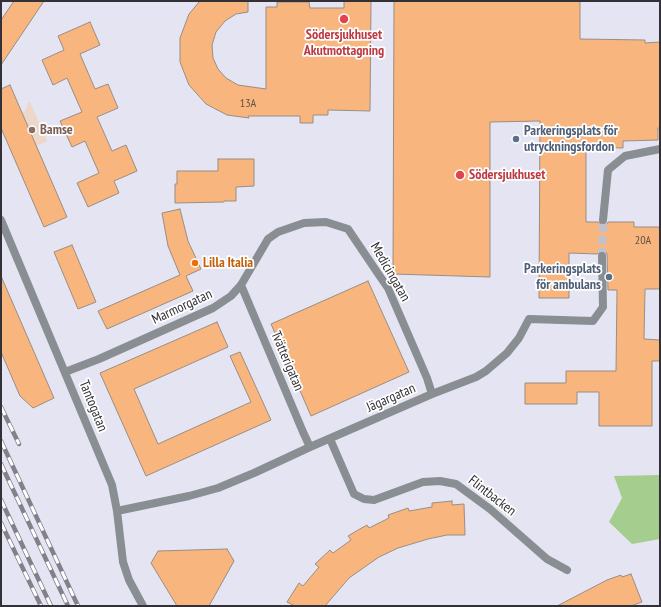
<!DOCTYPE html>
<html>
<head>
<meta charset="utf-8">
<style>
	body { margin:0 }
	#map { position:relative; width:661px; height:607px; overflow:hidden; background:#e5e4f2; font-family:"PT Sans Narrow",sans-serif }
	canvas { display:block }
	.frame { position:absolute; inset:0; border:2px solid #323137; pointer-events:none }
</style>
</head>
<body>
<div id="map">
<canvas width="661" height="607"></canvas>
<div class="frame"></div>
</div>
<script>
const c = document.querySelector('canvas').getContext('2d');
c.lineJoin = 'round';
function fillPath(path, color) { c.fillStyle = color; c.fill(path, 'evenodd'); }
const toPath = rows => new Path2D(rows.map(r => 'M' + r).join(''));
function stroke(path, color, width, dash) { c.strokeStyle = color; c.lineWidth = width; c.lineCap = dash ? 'butt' : 'round'; c.setLineDash(dash || []); c.stroke(path); }
function label(font, color, halo, rows, align = 'center') {
  c.font = font + ' "PT Sans Narrow",sans-serif'; c.lineWidth = 3.5; c.setLineDash([]); c.textBaseline = 'middle'; c.strokeStyle = halo; c.fillStyle = color; for (const [text, x, y, turn = 0] of rows) {
    c.save(); c.translate(x, y); c.rotate((+turn || 0) * Math.PI / 180); c.textAlign = isNaN(turn) ? turn : align; if (halo) c.strokeText(text, 0, 0); c.fillText(text, 0, 0); c.restore();
  }
}
fillPath(toPath([
	[30,102,47,140,46,142,30,148,16,115,25,111,28,103]
]), '#edd7ca');
fillPath(toPath([
	[660,475,660,539,632,544,609,522,622,498,614,476]
]), '#a5cd8d');
const building = toPath([
	[14,1,44,1,1,65,1,20,14,1],
	[200,1,248,1,248,12,236,14,225,21,216,32,212,45,213,58,218,69,226,78,238,85,266,89,266,7,277,7,277,2,309,2,310,8,344,8,344,1,371,1,370,111,328,110,328,115,313,115,313,123,300,123,300,116,248,116,249,118,227,115,206,104,189,85,180,62,180,38,189,14,200,1],
	[394,1,580,1,580,39,645,40,645,43,660,42,660,128,658,128,658,140,623,141,623,148,586,147,586,222,598,222,603,225,606,225,608,222,634,222,634,227,660,227,660,289,645,289,644,339,660,340,660,361,652,361,652,426,599,426,599,392,577,392,577,404,525,404,525,383,566,383,566,371,616,371,617,290,608,290,607,254,605,251,600,251,597,254,569,253,569,298,539,298,540,121,490,122,490,277,393,274,394,1],
	[90,22,100,45,80,54,95,89,108,84,118,108,97,117,112,151,126,145,137,171,114,181,119,193,88,207,77,183,99,173,85,141,72,147,60,121,82,112,67,78,53,85,42,60,64,50,58,36,90,22],
	[10,85,67,217,44,227,1,128,1,89,10,85],
	[218,159,254,159,254,186,236,187,236,201,224,201,224,202,175,203,175,184,177,184,177,171,218,171,218,159],
	[180,209,188,241,201,269,186,276,193,291,107,329,98,311,180,275,168,246,162,213,180,209],
	[72,245,96,302,78,309,54,252,72,245],
	[1,276,54,398,33,408,20,396,1,352,1,276],
	[368,281,409,372,311,416,271,324,368,281],
	[217,322,228,347,134,389,158,444,251,402,230,356,240,352,271,420,146,476,100,373,217,322],
	[452,501,452,505,464,504,465,535,447,535,428,539,398,548,379,557,349,578,325,606,295,606,287,602,299,583,303,586,319,567,315,564,330,550,333,553,351,540,348,536,358,530,367,525,369,528,389,518,388,515,408,508,409,511,432,507,432,503,452,501],
	[227,549,234,561,209,606,177,606,151,563,158,551,227,549],
	[631,574,642,602,631,606,557,606,607,580,621,575,622,577,631,574]
]);
fillPath(building, '#f8b57d');
stroke(building, '#998d84', 1);
stroke(toPath([
	[602,256,603,220]
]), '#c1c0cd', 8, [8, 4]);
stroke(toPath([
	[1,220,112,485,117,511,123,562,129,580,143,606],
	[603,220,608,170,625,156,660,149],
	[241,285,303,432,310,447],
	[65,372,99,359,213,308,231,296,241,285,268,239,278,232,304,223,326,222,348,229,379,275,388,288,427,378,432,394],
	[330,439,354,494,364,499,374,500,423,482,440,481,456,484,490,509,547,559,567,570],
	[117,511,189,496,218,488,254,473,310,447,432,394,476,377,486,371,507,353,519,338,529,319,593,321,603,307,602,256]
]), '#898e92', 8);
const rail = toPath([
	[1,407,19,444],
	[1,441,78,606],
	[1,464,68,606],
	[1,500,51,606],
	[1,523,41,606]
]);
stroke(rail, '#82818b', 4.5);
stroke(rail, '#fff', 3, [9]);
for (const [x, y, r, color] of [
	[344,19,5,"#e0444e"],
	[32,130,4,"#8d6e63"],
	[516,139,4,"#5c6f8a"],
	[460,175,5,"#e0444e"],
	[195,263,4,"#e8710a"],
	[609,277,4,"#5c6f8a"]
]) { const dot = new Path2D(); dot.arc(x, y, r, 0, 2 * Math.PI); c.fillStyle = color; c.fill(dot); stroke(dot, '#fff', 1.5); }
label('12px', '#645248', null, [
	["13A",248,104],
	["20A",643,241]
]);
label('bold 14px', '#be3a42', '#fff', [
	["Södersjukhuset",344,35],
	["Akutmottagning",344,51],
	["Södersjukhuset",469,175,"left"]
]);
label('bold 14px', '#785e54', '#fff', [
	["Bamse",40,130]
], 'left');
label('bold 14px', '#4e5e75', '#fff', [
	["Parkeringsplats för",524,131],
	["utryckningsfordon",524,147],
	["Parkeringsplats",601,269,"right"],
	["för ambulans",601,285,"right"]
], 'left');
label('bold 14px', '#c56008', '#fff', [
	["Lilla Italia",203,263]
], 'left');
label('14px', '#323137', '#fff', [
	["Medicingatan",390,272,60],
	["Marmorgatan",182,307,-25],
	["Tvätterigatan",287,361,67],
	["Jägargatan",391,398,-24],
	["Tantogatan",93,406,68],
	["Flintbacken",492,496,38]
]);
</script>
</body>
</html>
